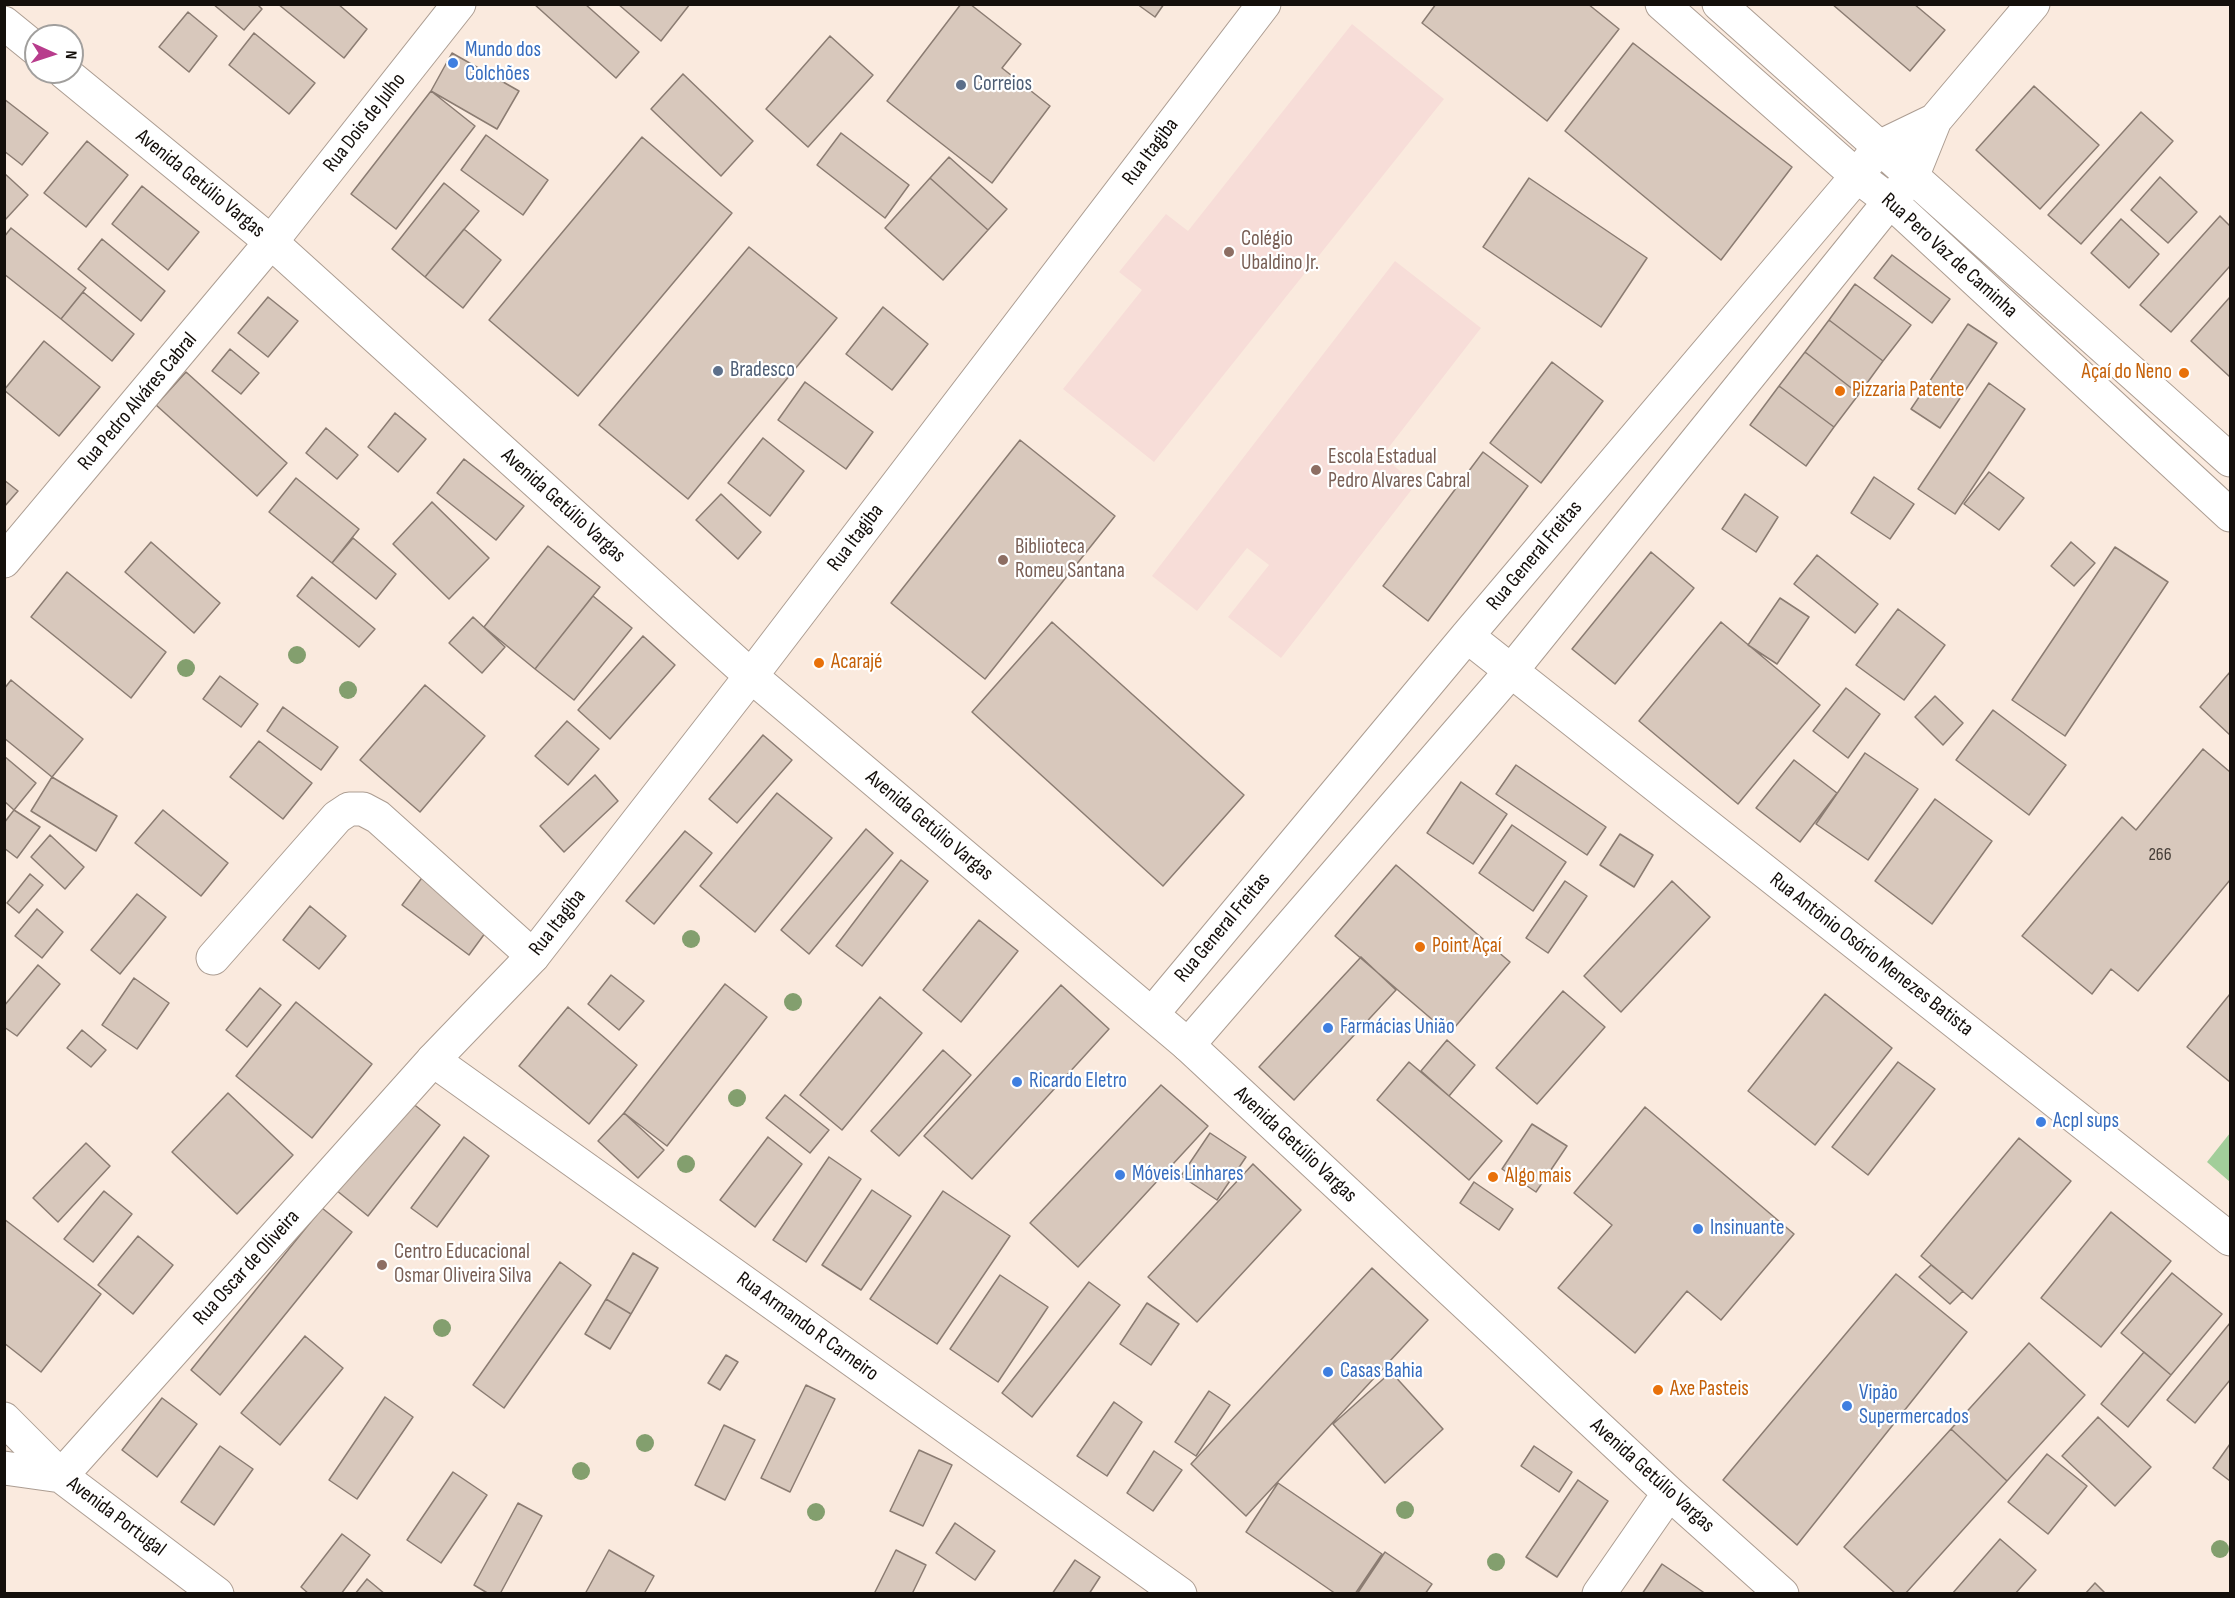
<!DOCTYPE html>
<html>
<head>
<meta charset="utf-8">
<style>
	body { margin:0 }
	#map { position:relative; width:2235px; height:1598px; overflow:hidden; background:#faeade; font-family:"Sofia Sans Condensed",sans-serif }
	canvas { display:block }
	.frame { position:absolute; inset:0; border:6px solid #140f0b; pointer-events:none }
	.north { position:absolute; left:24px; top:24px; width:60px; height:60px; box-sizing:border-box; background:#fff; border:2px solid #a19f9d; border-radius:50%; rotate:93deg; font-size:16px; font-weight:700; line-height:24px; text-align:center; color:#140f0b }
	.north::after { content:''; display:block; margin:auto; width:21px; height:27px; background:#b83c8c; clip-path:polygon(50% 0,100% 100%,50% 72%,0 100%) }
</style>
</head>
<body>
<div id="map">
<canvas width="2235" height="1598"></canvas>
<div class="frame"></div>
<div class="north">N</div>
</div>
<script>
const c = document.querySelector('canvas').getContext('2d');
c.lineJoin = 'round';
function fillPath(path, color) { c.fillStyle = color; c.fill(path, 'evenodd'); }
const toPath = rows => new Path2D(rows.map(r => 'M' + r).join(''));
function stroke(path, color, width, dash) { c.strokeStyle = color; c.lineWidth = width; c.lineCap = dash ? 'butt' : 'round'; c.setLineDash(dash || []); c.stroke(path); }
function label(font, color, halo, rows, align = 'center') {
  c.font = font + ' "Sofia Sans Condensed",sans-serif'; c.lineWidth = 4.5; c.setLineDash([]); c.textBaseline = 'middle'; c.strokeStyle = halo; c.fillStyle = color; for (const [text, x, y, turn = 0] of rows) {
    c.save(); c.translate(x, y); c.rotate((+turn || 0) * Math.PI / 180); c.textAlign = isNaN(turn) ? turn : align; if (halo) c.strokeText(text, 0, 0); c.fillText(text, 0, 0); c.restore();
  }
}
fillPath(toPath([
	[1352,24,1444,99,1154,462,1063,389,1142,290,1119,272,1166,214,1188,231],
	[1395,261,1481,328,1382,456,1416,484,1281,658,1228,617,1269,565,1247,548,1197,611,1152,576]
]), '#f7ddd8');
fillPath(toPath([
	[2230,1133,2230,1182,2207,1162]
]), '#a2ce9a');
const building = toPath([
	[213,4,257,4,262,9,244,30,213,4],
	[278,4,338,4,367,29,344,58,278,4],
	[534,4,585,4,639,52,616,78,534,4],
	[618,4,690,4,661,41,618,4],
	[961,4,970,4,1021,44,1002,68,1050,106,992,183,887,101,961,4],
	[1137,4,1164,4,1155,17,1137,4],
	[1436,4,1588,4,1619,29,1547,121,1422,23,1436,4],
	[1832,4,1914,4,1945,30,1910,71,1832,4],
	[188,12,217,36,189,72,159,47,188,12],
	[254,33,315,83,289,114,229,65,254,33],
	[830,36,873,75,808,147,766,109,830,36],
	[1633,43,1792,167,1721,260,1565,131,1633,43],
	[452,53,519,91,497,129,431,91,452,53],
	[683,74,753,141,721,176,651,109,683,74],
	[2034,86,2099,145,2040,209,1976,150,2034,86],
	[431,91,475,126,396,229,351,194,431,91],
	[4,99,48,133,22,165,4,151,4,99],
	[2141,112,2173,141,2081,244,2048,215,2141,112],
	[841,133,909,185,885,218,817,165,841,133],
	[486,135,548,180,523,215,461,170,486,135],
	[642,137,732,213,578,396,489,320,642,137],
	[87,141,128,175,86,227,44,193,87,141],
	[949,157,1007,209,988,230,930,178,949,157],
	[4,173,28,195,4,221,4,173],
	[2160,177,2197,212,2168,243,2131,210,2160,177],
	[930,178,988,230,943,280,885,228,930,178],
	[1529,178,1647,258,1601,327,1483,247,1529,178],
	[444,183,479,211,425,277,392,249,444,183],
	[142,186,199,232,168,270,112,224,142,186],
	[2220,216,2230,226,2230,266,2171,332,2140,305,2220,216],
	[2121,219,2159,254,2129,288,2091,253,2121,219],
	[11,228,86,288,61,319,4,274,4,237,11,228],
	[464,229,501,260,463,308,425,277,464,229],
	[102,239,165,291,141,321,78,269,102,239],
	[749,247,837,318,688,499,599,425,749,247],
	[1892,255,1950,299,1932,323,1874,278,1892,255],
	[1855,284,1911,325,1883,361,1829,320,1855,284],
	[83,292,134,334,112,361,61,319,83,292],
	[268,297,298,321,268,357,238,333,268,297],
	[2230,297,2230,377,2191,341,2230,297],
	[883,307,928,344,892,390,846,354,883,307],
	[1829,320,1883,361,1859,394,1805,352,1829,320],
	[1968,324,1997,343,1940,428,1911,409,1968,324],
	[44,341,100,387,59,436,4,390,44,341],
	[230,349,259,373,241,394,212,371,230,349],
	[1805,352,1859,394,1834,427,1779,386,1805,352],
	[1552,362,1603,401,1541,483,1490,443,1552,362],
	[186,372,287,463,257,496,156,405,186,372],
	[805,382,873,432,846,469,778,420,805,382],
	[1989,383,2025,409,1955,514,1918,489,1989,383],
	[1779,386,1834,427,1806,466,1750,425,1779,386],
	[395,413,426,439,398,472,368,447,395,413],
	[326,428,358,455,337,479,306,453,326,428],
	[763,438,804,471,770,516,728,483,763,438],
	[1020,440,1115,516,985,679,891,603,1020,440],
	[1483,452,1528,486,1428,621,1383,586,1483,452],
	[464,459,524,506,496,540,437,493,464,459],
	[1989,472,2024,498,1999,530,1964,504,1989,472],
	[1874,477,1914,504,1890,539,1851,513,1874,477],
	[296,478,359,529,332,563,269,512,296,478],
	[4,480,18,491,4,507,4,480],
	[721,494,761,532,738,559,696,520,721,494],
	[1745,494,1778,517,1756,552,1722,529,1745,494],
	[432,502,489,558,449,599,393,544,432,502],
	[353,538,396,574,376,599,332,563,353,538],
	[151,542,220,603,194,633,125,572,151,542],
	[2071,542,2095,563,2074,586,2051,566,2071,542],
	[548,546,600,587,535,669,484,627,548,546],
	[2115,547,2168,582,2065,736,2012,700,2115,547],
	[1651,552,1694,588,1615,684,1572,649,1651,552],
	[1817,555,1878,604,1855,633,1794,584,1817,555],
	[67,572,166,652,131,698,31,617,67,572],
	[312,577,375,629,359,647,297,596,312,577],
	[593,596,632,628,574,700,535,669,593,596],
	[1780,598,1809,617,1777,664,1748,645,1780,598],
	[1898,609,1945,645,1904,700,1856,665,1898,609],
	[473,617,505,647,482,673,449,643,473,617],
	[1052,622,1244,795,1163,886,972,712,1052,622],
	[1721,622,1820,705,1738,804,1639,721,1721,622],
	[643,636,675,665,610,739,578,710,643,636],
	[2230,672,2230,735,2200,707,2230,672],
	[220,676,258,704,241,727,203,699,220,676],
	[11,680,83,739,52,777,4,738,4,689,11,680],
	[425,685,485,736,420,812,360,760,425,685],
	[1846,688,1880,714,1848,758,1813,731,1846,688],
	[1935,696,1963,723,1943,745,1915,717,1935,696],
	[283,707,338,747,321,770,267,731,283,707],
	[1993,710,2066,765,2029,815,1956,760,1993,710],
	[567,721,599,749,568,785,535,756,567,721],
	[763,735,792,760,737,823,709,799,763,735],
	[259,741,312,783,283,819,230,777,259,741],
	[2203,749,2230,772,2230,880,2138,991,2111,969,2092,994,2022,936,2122,817,2136,830,2203,749],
	[1865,753,1918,789,1868,860,1816,824,1865,753],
	[4,756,36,783,14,810,4,801,4,756],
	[1794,760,1837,793,1800,842,1756,808,1794,760],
	[1516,765,1606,827,1587,855,1496,794,1516,765],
	[595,775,618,801,564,852,540,826,595,775],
	[52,777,117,816,96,851,31,811,52,777],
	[1461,782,1507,814,1473,864,1427,833,1461,782],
	[777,793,832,838,755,932,700,886,777,793],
	[1935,799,1992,841,1932,924,1875,881,1935,799],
	[14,810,40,827,17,858,4,848,4,823,14,810],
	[163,810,228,863,201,896,135,843,163,810],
	[1512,825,1566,862,1533,911,1479,873,1512,825],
	[866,829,893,853,809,954,781,930,866,829],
	[685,831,712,853,654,924,626,901,685,831],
	[1620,834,1653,855,1634,887,1600,865,1620,834],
	[50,835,84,867,65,889,31,857,50,835],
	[901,860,928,881,862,966,836,946,901,860],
	[1396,865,1510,962,1449,1034,1335,936,1396,865],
	[30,874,43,885,19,913,7,903,30,874],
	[424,875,491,925,469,955,402,905,424,875],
	[1565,881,1587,896,1548,953,1526,938,1565,881],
	[1672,881,1710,917,1621,1012,1584,976,1672,881],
	[137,894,166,917,120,974,91,950,137,894],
	[310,906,346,936,319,969,283,940,310,906],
	[37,909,63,932,42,958,15,936,37,909],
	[979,920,1018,951,961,1022,923,990,979,920],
	[1361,957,1396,990,1294,1100,1259,1067,1361,957],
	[38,965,60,984,17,1036,4,1027,4,1006,38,965],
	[611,975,644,1001,619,1030,588,1004,611,975],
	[134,978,169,1003,137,1049,102,1025,134,978],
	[725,984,767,1017,667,1146,624,1113,725,984],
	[1061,985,1109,1029,972,1179,924,1136,1061,985],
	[260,988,281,1005,247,1047,226,1030,260,988],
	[1563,991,1605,1027,1537,1104,1496,1068,1563,991],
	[1825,994,1892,1048,1815,1145,1748,1091,1825,994],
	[2230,994,2230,1082,2187,1047,2230,994],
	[880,997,922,1033,842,1130,800,1095,880,997],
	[296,1002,372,1064,312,1138,236,1076,296,1002],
	[568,1007,637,1065,589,1124,519,1066,568,1007],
	[82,1030,106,1050,91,1067,67,1048,82,1030],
	[1447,1040,1475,1065,1449,1096,1421,1071,1447,1040],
	[943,1050,971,1075,899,1156,871,1131,943,1050],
	[1409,1062,1502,1141,1469,1180,1377,1100,1409,1062],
	[1898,1062,1935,1089,1868,1175,1832,1147,1898,1062],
	[1161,1085,1208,1126,1078,1267,1030,1223,1161,1085],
	[228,1093,293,1155,237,1214,172,1152,228,1093],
	[785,1095,829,1130,810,1153,766,1118,785,1095],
	[407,1099,440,1125,368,1216,336,1190,407,1099],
	[1645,1107,1794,1234,1721,1320,1687,1291,1635,1353,1558,1288,1612,1225,1574,1193,1645,1107],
	[624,1113,664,1150,638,1178,598,1141,624,1113],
	[1532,1124,1567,1146,1536,1192,1502,1169,1532,1124],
	[1210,1133,1246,1157,1217,1200,1181,1176,1210,1133],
	[464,1137,489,1156,437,1227,411,1208,464,1137],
	[768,1137,802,1164,755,1227,720,1200,768,1137],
	[2019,1138,2071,1181,1972,1299,1921,1256,2019,1138],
	[86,1143,110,1166,58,1222,33,1198,86,1143],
	[829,1157,861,1179,806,1262,773,1240,829,1157],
	[1253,1164,1301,1210,1197,1322,1148,1277,1253,1164],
	[1474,1182,1513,1209,1499,1230,1460,1203,1474,1182],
	[872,1190,911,1216,861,1290,822,1265,872,1190],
	[104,1191,132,1214,93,1262,64,1239,104,1191],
	[943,1191,1010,1236,937,1344,870,1299,943,1191],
	[322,1208,352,1232,220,1395,191,1370,322,1208],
	[2111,1212,2171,1261,2101,1347,2041,1298,2111,1212],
	[4,1219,101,1294,41,1372,4,1343,4,1219],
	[138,1236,173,1265,133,1314,98,1285,138,1236],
	[633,1253,658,1268,631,1314,606,1299,633,1253],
	[560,1262,591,1285,504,1408,473,1385,560,1262],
	[1931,1265,1963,1291,1950,1304,1919,1277,1931,1265],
	[1372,1268,1428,1320,1246,1516,1191,1464,1372,1268],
	[2172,1273,2222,1314,2171,1375,2121,1333,2172,1273],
	[1896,1274,1967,1332,1797,1545,1723,1480,1896,1274],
	[1000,1275,1048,1307,998,1382,950,1349,1000,1275],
	[1089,1282,1120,1305,1032,1417,1002,1393,1089,1282],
	[606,1299,631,1314,610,1349,585,1334,606,1299],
	[1147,1303,1179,1324,1151,1365,1120,1344,1147,1303],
	[2230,1323,2230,1380,2195,1423,2167,1400,2230,1323],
	[305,1336,343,1368,280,1445,241,1413,305,1336],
	[2029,1343,2085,1395,2007,1481,1951,1429,2029,1343],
	[2144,1352,2171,1375,2128,1427,2101,1404,2144,1352],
	[726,1355,738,1362,720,1390,708,1383,726,1355],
	[1391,1372,1443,1429,1385,1483,1333,1424,1391,1372],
	[806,1385,835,1399,790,1492,761,1478,806,1385],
	[1209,1391,1230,1405,1196,1456,1175,1442,1209,1391],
	[385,1397,413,1417,357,1499,329,1480,385,1397],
	[162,1398,197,1424,157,1477,122,1450,162,1398],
	[1114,1402,1142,1422,1107,1476,1077,1456,1114,1402],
	[2098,1417,2151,1467,2115,1506,2062,1456,2098,1417],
	[724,1425,755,1440,725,1500,695,1485,724,1425],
	[1951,1429,2007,1481,1905,1594,1896,1594,1844,1547,1951,1429],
	[2230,1444,2230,1481,2213,1468,2230,1444],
	[220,1446,253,1469,214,1525,181,1502,220,1446],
	[1534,1446,1572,1472,1559,1492,1521,1466,1534,1446],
	[919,1450,952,1465,923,1526,890,1511,919,1450],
	[1154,1451,1182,1470,1153,1511,1127,1493,1154,1451],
	[2047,1454,2087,1486,2048,1534,2008,1502,2047,1454],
	[453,1472,487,1495,441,1563,407,1540,453,1472],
	[1578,1480,1608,1501,1557,1577,1526,1557,1578,1480],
	[1278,1483,1382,1554,1355,1594,1336,1594,1246,1532,1278,1483],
	[518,1503,542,1516,500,1594,489,1594,474,1585,518,1503],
	[955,1523,995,1551,975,1580,936,1553,955,1523],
	[342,1534,370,1555,341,1594,309,1594,301,1587,342,1534],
	[2000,1539,2036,1570,2015,1594,1952,1594,2000,1539],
	[609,1550,654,1576,644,1594,585,1594,609,1550],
	[896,1550,926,1565,912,1594,874,1594,896,1550],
	[1385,1552,1432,1584,1425,1594,1357,1594,1385,1552],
	[1075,1560,1100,1577,1089,1594,1052,1594,1075,1560],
	[1662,1564,1706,1594,1642,1594,1662,1564],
	[367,1579,385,1594,355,1594,367,1579],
	[2095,1583,2106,1594,2085,1594,2095,1583]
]);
fillPath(building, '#d8c8bc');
stroke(building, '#8b7c72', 1.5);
const minor = toPath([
	[1662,4,1857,176,1890,201,2230,515],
	[1719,4,2230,460],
	[4,561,271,242,459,4],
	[1467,636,2230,1239],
	[751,676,1264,4],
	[213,958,337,817,349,809,363,809,378,817,533,956],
	[1152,1014,1467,636,1857,176,1879,147,1935,120],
	[1188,1045,1512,670,1890,201,1912,177,1935,120,2033,4],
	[4,1419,61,1476,217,1594],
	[4,1468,61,1476],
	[61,1476,433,1060]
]);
const major = toPath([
	[4,23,36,49],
	[64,72,271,242,751,676,1188,1045,1669,1493,1782,1594],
	[751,676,533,956,433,1060,1180,1594],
	[1599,1594,1669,1493]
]);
stroke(minor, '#ac9d92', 35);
stroke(major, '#ac9d92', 35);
stroke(minor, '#fff', 33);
stroke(major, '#fff', 33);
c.fillStyle = '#839f6e';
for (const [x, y] of [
	[297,655],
	[186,668],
	[348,690],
	[691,939],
	[793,1002],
	[737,1098],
	[686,1164],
	[442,1328],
	[645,1443],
	[581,1471],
	[1405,1510],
	[816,1512],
	[2220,1549],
	[1496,1562]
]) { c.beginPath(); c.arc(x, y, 9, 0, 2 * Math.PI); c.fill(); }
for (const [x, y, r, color] of [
	[453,63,6,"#3f7fe0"],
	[961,85,6,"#5c6f8a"],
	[1229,252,6,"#8d6e63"],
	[718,371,6,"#5c6f8a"],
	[2184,373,6,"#e8710a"],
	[1840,391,6,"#e8710a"],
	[1316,470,6,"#8d6e63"],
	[1003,560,6,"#8d6e63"],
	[819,663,6,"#e8710a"],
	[1420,947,6,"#e8710a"],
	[1328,1028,6,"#3f7fe0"],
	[1017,1082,6,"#3f7fe0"],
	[2041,1122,6,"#3f7fe0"],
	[1120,1175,6,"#3f7fe0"],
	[1493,1177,6,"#e8710a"],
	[1698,1229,6,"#3f7fe0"],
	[382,1265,6,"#8d6e63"],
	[1328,1372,6,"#3f7fe0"],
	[1658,1390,6,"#e8710a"],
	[1847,1406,6,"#3f7fe0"]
]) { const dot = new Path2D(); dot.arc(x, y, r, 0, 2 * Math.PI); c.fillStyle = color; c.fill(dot); stroke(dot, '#fff', 2); }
label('18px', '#453d37', null, [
	["266",2160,855]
]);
label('21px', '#366cbe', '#fff', [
	["Mundo dos",465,51],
	["Colchões",465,75],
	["Farmácias União",1340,1028],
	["Ricardo Eletro",1029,1082],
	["Acpl sups",2053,1122],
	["Móveis Linhares",1132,1175],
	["Insinuante",1710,1229],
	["Casas Bahia",1340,1372],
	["Vipão",1859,1394],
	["Supermercados",1859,1418]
], 'left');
label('21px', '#4e5e75', '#fff', [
	["Correios",973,85],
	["Bradesco",730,371]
], 'left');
label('21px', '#140f0b', '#fff', [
	["Rua Dois de Julho",365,123,-52],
	["Rua Itagiba",1151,152,-53],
	["Avenida Getúlio Vargas",200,184,39],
	["Rua Pero Vaz de Caminha",1949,256,42],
	["Rua Pedro Alváres Cabral",138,402,-50],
	["Avenida Getúlio Vargas",563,506,42],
	["Rua Itagiba",856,538,-53],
	["Rua General Freitas",1535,556,-50],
	["Avenida Getúlio Vargas",929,826,40],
	["Rua Itagiba",558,923,-52],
	["Rua General Freitas",1223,928,-50],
	["Rua Antônio Osório Menezes Batista",1871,955,38],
	["Avenida Getúlio Vargas",1295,1145,43],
	["Rua Oscar de Oliveira",247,1268,-48],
	["Rua Armando R Carneiro",807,1327,36],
	["Avenida Getúlio Vargas",1652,1476,42],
	["Avenida Portugal",116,1517,37]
]);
label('21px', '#785e54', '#fff', [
	["Colégio",1241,240],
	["Ubaldino Jr.",1241,264],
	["Escola Estadual",1328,458],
	["Pedro Alvares Cabral",1328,482],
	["Biblioteca",1015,548],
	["Romeu Santana",1015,572],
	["Centro Educacional",394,1253],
	["Osmar Oliveira Silva",394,1277]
], 'left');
label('21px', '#c56008', '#fff', [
	["Açaí do Neno",2172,373,"right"],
	["Pizzaria Patente",1852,391],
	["Acarajé",831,663],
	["Point Açaí",1432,947],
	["Algo mais",1505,1177],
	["Axe Pasteis",1670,1390]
], 'left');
</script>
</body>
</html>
